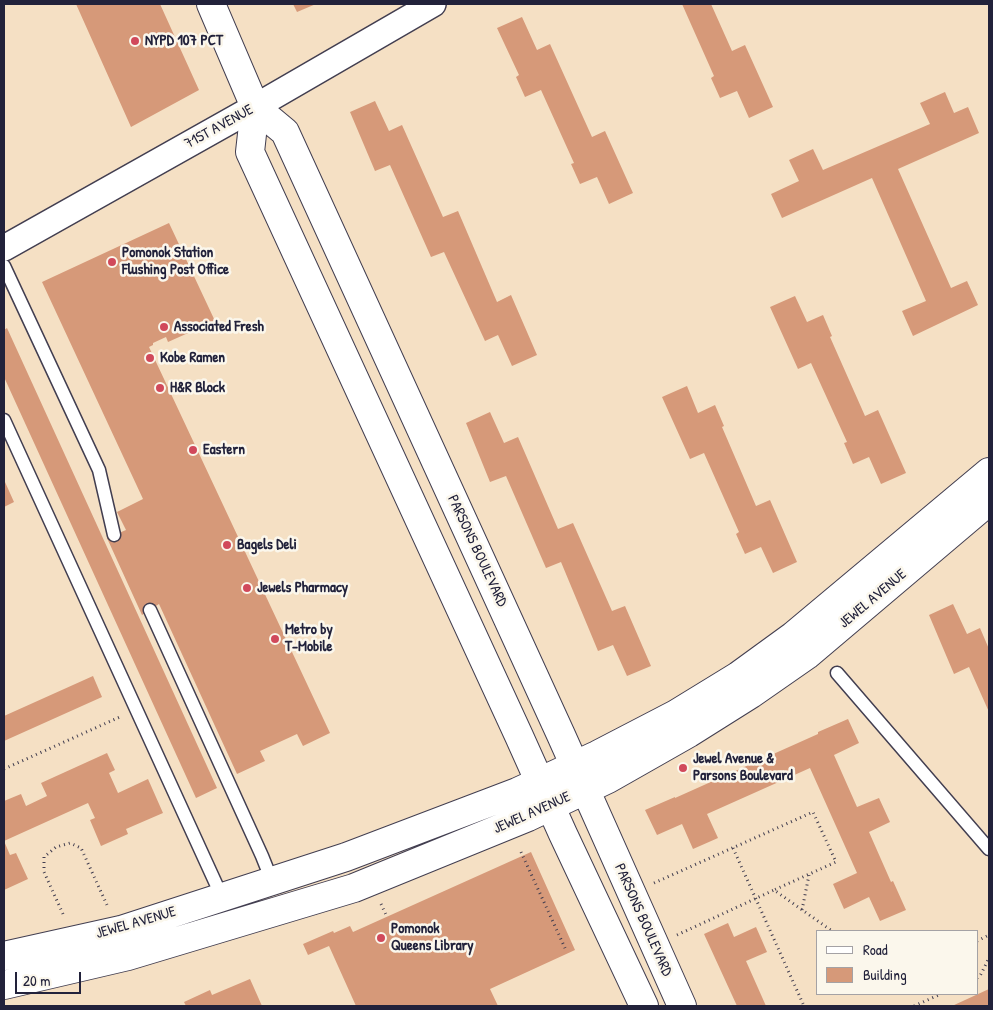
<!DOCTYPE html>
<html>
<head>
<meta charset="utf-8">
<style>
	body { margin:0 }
	#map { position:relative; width:993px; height:1010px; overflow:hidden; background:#f5e0c4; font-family:"Patrick Hand",sans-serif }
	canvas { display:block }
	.frame { position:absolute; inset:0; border:5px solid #22223b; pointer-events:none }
	.legend { position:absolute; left:816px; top:930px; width:162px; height:65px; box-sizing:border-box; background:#fbf7ec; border:1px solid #a4a2a5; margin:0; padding:6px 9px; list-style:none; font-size:15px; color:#22223b }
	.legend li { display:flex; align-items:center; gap:10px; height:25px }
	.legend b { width:25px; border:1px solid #a4a2a5 }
	.scale { position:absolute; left:15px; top:972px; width:66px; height:22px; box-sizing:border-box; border:2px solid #22223b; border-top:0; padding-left:6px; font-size:15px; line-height:18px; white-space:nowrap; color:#22223b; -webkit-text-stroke:4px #fbf7ec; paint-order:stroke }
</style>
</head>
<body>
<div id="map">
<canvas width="993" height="1010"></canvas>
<div class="frame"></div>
<ul class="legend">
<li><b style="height:6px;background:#fff"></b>Road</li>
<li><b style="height:14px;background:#d69979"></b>Building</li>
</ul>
<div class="scale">20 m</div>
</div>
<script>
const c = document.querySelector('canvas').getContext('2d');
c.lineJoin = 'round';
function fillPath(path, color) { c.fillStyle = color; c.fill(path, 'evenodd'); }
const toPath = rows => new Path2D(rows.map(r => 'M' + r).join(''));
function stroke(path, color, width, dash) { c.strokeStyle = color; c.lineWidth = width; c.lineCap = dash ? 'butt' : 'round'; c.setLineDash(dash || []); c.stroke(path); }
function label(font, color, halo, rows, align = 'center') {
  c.font = font + ' "Patrick Hand",sans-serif'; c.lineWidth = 5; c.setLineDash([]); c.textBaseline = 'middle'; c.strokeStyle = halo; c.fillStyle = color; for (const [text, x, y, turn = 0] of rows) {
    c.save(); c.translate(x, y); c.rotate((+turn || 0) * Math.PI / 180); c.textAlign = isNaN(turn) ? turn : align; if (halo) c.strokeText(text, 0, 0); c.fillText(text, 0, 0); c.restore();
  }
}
fillPath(toPath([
	[76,4,160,4,199,90,131,127],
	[293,4,316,4,297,12],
	[682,4,711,4,732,51,745,45,773,107,749,118,737,91,720,98,711,78,714,76],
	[522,17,537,50,550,44,592,137,605,131,633,193,609,204,597,177,580,184,571,164,574,163,541,90,525,97,516,77,519,75,497,28],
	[945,92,954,113,968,107,979,133,898,169,951,288,967,281,978,305,913,336,902,311,926,301,872,178,782,218,771,194,799,181,789,160,813,149,823,170,930,124,920,103],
	[375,101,389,131,402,125,443,217,458,211,497,302,511,295,537,355,512,366,498,335,485,341,444,252,431,257,390,165,375,171,350,112],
	[169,223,215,321,168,342,166,337,153,343,153,345,149,347,330,733,303,746,297,734,260,751,265,761,237,774,159,604,142,615,107,538,126,530,117,512,143,499,42,282],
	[795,296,807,322,823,315,832,336,830,337,865,416,878,410,906,473,881,484,869,457,853,464,844,443,847,442,811,363,798,369,770,307],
	[7,328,217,788,196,798,4,377,4,330],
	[687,386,698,413,715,405,724,426,722,427,756,506,770,500,797,562,773,573,761,547,745,554,736,534,739,532,704,453,690,459,662,397],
	[490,412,504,443,518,437,558,529,573,523,612,611,625,606,651,666,627,676,613,645,598,651,561,562,546,568,506,476,490,482,466,423],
	[5,482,14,502,4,507,4,483],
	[953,604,967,634,980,628,989,649,989,712,969,667,954,674,929,615],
	[93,676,102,697,4,741,4,716],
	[848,719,859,743,834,755,857,807,879,798,890,822,869,832,891,882,893,881,906,910,880,921,869,897,844,909,833,884,857,873,810,768,707,814,718,838,693,849,682,824,657,835,645,810,675,797,675,798,818,734,818,732],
	[107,753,115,770,109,773,118,793,148,779,163,813,126,829,128,834,101,846,90,820,95,818,88,803,4,841,10,855,16,853,28,879,4,890,4,801,21,794,26,806,47,796,41,783],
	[531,852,575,950,490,989,498,1006,356,1006,329,946,308,955,303,944,333,931,334,933,350,926,353,932],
	[728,923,734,937,756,927,767,952,746,961,766,1006,737,1006,704,934],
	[250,979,262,1006,186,1006,184,1002,210,990,212,995],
	[989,989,989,1006,952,1006]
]), '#d69979');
const service = toPath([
	[4,266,99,470,114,535],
	[4,420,222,897],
	[150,610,262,856,272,881],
	[837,673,989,849]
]);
const minor = toPath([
	[4,248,255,107,433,4]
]);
const tertiary = toPath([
	[211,4,255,107,285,132,561,735,682,1006],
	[255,107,250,152,519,736,563,834,644,1006],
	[4,956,121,930,346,857,517,792,597,755,676,714,738,676,793,636,989,472],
	[4,985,128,956,354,888,528,817,608,779,689,733,751,694,807,655,989,501]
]);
stroke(service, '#423e50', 15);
stroke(minor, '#423e50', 28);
stroke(tertiary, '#423e50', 30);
stroke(toPath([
	[4,769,122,716],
	[733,848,804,1006],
	[521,852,565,948],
	[654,883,813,812,836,862,774,890],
	[381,904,387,917],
	[802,910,809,875],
	[63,914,44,872,44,857,56,847,70,843,81,848,107,905],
	[677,935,774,890,832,931],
	[977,941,989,935],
	[977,978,980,976,989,958],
	[914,1006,941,994]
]), '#423e50', 3, [1, 4]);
stroke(service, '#fff', 12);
stroke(minor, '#fff', 25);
stroke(tertiary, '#fff', 28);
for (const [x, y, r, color] of [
	[135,41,5,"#d1495b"],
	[112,262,5,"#d1495b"],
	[164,327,5,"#d1495b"],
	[150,358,5,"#d1495b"],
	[160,388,5,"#d1495b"],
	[193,450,5,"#d1495b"],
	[227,545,5,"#d1495b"],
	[247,588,5,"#d1495b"],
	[275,639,5,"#d1495b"],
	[683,768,5,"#d1495b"],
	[381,938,5,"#d1495b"]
]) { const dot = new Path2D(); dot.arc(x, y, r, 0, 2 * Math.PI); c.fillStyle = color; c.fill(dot); stroke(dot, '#fbf7ec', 2); }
label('bold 15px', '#22223b', '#fbf7ec', [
	["NYPD 107 PCT",145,41],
	["Pomonok Station",122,253],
	["Flushing Post Office",122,270],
	["Associated Fresh",174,327],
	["Kobe Ramen",160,358],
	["H&R Block",170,388],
	["Eastern",203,450],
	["Bagels Deli",237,545],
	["Jewels Pharmacy",257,588],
	["Metro by",285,630],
	["T-Mobile",285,647],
	["Jewel Avenue &",693,759],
	["Parsons Boulevard",693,776],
	["Pomonok",391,929],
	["Queens Library",391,946]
], 'left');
label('15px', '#22223b', '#fbf7ec', [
	["71ST AVENUE",219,127,-29],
	["PARSONS BOULEVARD",477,551,65],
	["JEWEL AVENUE",873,599,-40],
	["JEWEL AVENUE",532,813,-24],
	["PARSONS BOULEVARD",643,920,66],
	["JEWEL AVENUE",136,923,-16]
]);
</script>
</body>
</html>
